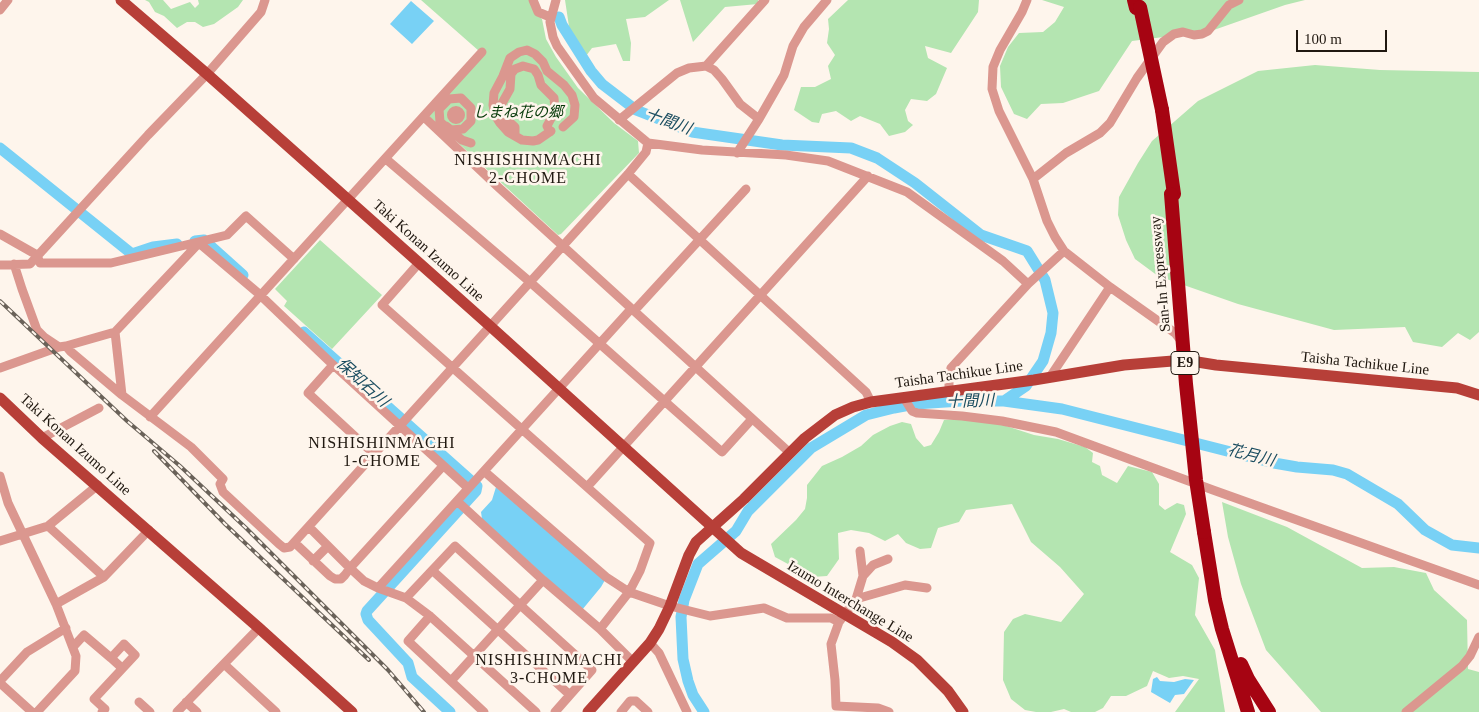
<!DOCTYPE html>
<html>
<head>
<meta charset="utf-8">
<style>
	body { margin:0 }
	#map { position:relative; width:1479px; height:712px; overflow:hidden; background:#fef5ec; font-family:"Times New Roman",serif }
	canvas { display:block }
	.scale { position:absolute; left:1296px; top:30px; width:91px; height:22px; box-sizing:border-box; border:2px solid #201810; border-top:0; padding-left:6px; font-size:15px; line-height:18px; white-space:nowrap; color:#201810; -webkit-text-stroke:4px #fef5ec; paint-order:stroke }
</style>
</head>
<body>
<div id="map">
<canvas width="1479" height="712"></canvas>
<div class="scale">100 m</div>
</div>
<script>
const c = document.querySelector('canvas').getContext('2d');
c.lineJoin = 'round';
function fillPath(path, color) { c.fillStyle = color; c.fill(path, 'evenodd'); }
const toPath = rows => new Path2D(rows.map(r => 'M' + r).join(''));
function stroke(path, color, width, dash) { c.strokeStyle = color; c.lineWidth = width; c.lineCap = dash ? 'butt' : 'round'; c.setLineDash(dash || []); c.stroke(path); }
function label(font, color, halo, rows, align = 'center') {
  c.font = font + ' "Times New Roman","Noto Sans JP",serif'; c.lineWidth = 5; c.setLineDash([]); c.textBaseline = 'middle'; c.strokeStyle = halo; c.fillStyle = color; for (const [text, x, y, turn = 0] of rows) {
    c.save(); c.translate(x, y); c.rotate((+turn || 0) * Math.PI / 180); c.textAlign = isNaN(turn) ? turn : align; if (halo) c.strokeText(text, 0, 0); c.fillText(text, 0, 0); c.restore();
  }
}
fillPath(toPath([
	[145,0,163,0,171,9,190,2,195,8,199,4,198,0,243,0,238,7,214,24,203,27,195,22,187,22,177,28,164,16,155,12,149,2],
	[421,0,530,0,536,13,542,19,546,39,556,57,578,88,614,123,638,141,639,153,561,234,558,235,430,117,430,115,479,51],
	[565,0,669,0,645,17,626,19,631,43,630,61,623,61,616,44,592,48,586,56,570,33],
	[680,0,758,0,758,4,725,7,693,42],
	[848,0,979,0,978,12,951,53,925,46,928,58,947,68,936,94,927,101,911,99,905,110,908,121,913,125,905,132,889,136,880,124,860,116,851,121,836,111,822,114,819,123,812,122,794,110,801,87,815,87,831,79,828,66,835,55,827,43,829,29,828,19],
	[1042,0,1305,0,1285,5,1211,31,1132,41,1099,91,1063,103,1041,104,1027,119,1014,114,1001,87,1000,66,1008,47,1019,33,1043,32,1055,22,1064,7],
	[1315,65,1380,70,1479,72,1479,332,1470,340,1458,333,1442,347,1413,342,1405,327,1334,330,1238,304,1158,276,1135,259,1126,240,1118,215,1119,197,1138,163,1152,141,1198,101,1258,71],
	[320,240,382,295,332,349,284,306,287,301,275,289],
	[955,419,1000,424,1034,435,1058,439,1085,447,1093,453,1092,462,1100,466,1102,475,1117,483,1128,466,1152,472,1159,484,1159,505,1165,510,1177,503,1184,505,1186,514,1170,552,1192,565,1199,578,1195,615,1215,650,1225,712,1175,712,1199,679,1183,676,1169,678,1153,671,1147,686,1126,696,1111,696,1103,708,1095,712,1071,712,1064,709,1051,712,1036,712,1025,710,1011,699,1003,680,1004,632,1013,619,1025,614,1061,622,1084,594,1060,567,1031,542,1012,504,966,510,959,522,938,528,931,548,920,549,906,543,898,534,885,541,869,533,851,530,838,533,839,559,827,576,812,577,775,557,771,544,796,520,805,509,807,498,807,485,822,466,842,457,861,446,873,435,890,426,902,422,911,424,916,438,924,447,931,445,939,432,944,420],
	[1222,502,1287,527,1362,568,1394,567,1426,573,1434,590,1467,620,1468,669,1479,672,1479,712,1321,712,1266,650,1241,584,1228,537]
]), '#b4e5b1');
fillPath(toPath([
	[411,1,434,21,412,44,390,24],
	[496,487,605,580,601,587,582,610,482,519,481,512,492,500],
	[1157,677,1160,681,1174,682,1185,679,1194,680,1184,694,1175,695,1170,703,1151,692,1153,679]
]), '#78d1f5');
stroke(toPath([
	[559,17,562,25,591,71,602,84,636,110,692,132,782,145,851,148,877,158,915,183,981,235,1027,251,1045,280,1053,313,1051,333,1043,361,1026,386,1004,401],
	[0,148,132,254,153,247,177,244],
	[195,241,204,240,243,275],
	[304,332,477,486,476,491,367,611,366,614,368,620,408,663,412,677,450,712],
	[704,712,693,695,688,681,683,659,681,617,684,600,698,564,736,531,748,511,811,448,866,415,894,408,915,404,961,401,1004,401,1062,409,1274,463,1297,467,1333,470,1347,474,1398,504,1425,530,1452,545,1479,548]
]), '#78d1f5', 11);
stroke(toPath([
	[533,0,538,12,550,17],
	[556,0,550,22,553,37,557,46,594,98,648,143,702,150,786,155,828,161,907,192,1003,261,1028,284],
	[1027,0,1022,12,1000,50,993,67,992,89,999,111,1033,179,1047,221,1055,237,1064,251,1110,287,1175,333,1182,342],
	[0,10,8,0],
	[706,66,765,0],
	'451.5 115a4.5 4.5 0 1 1 9 0a4.5 4.5 0 1 1-9 0Z',
	[424,117,497,186,790,453],
	[619,120,677,73,689,68,706,66,714,70,722,79,740,104,759,119],
	[446,126,451,130,463,129,471,121,471,108,461,98,449,99,439,109,440,122,462,140,471,143],
	[551,131,538,140,533,141,522,140,508,132,500,123,495,115,493,105,494,93,503,76,510,58,519,52,527,50,535,54,543,62,547,71,564,85,572,95,575,105,574,117,563,127],
	[515,136,515,127,504,117,501,105,510,89,511,74,515,69,523,66,534,69,538,75,541,85,554,98,555,111,547,126,550,132],
	[737,153,759,119,775,91,784,75,793,46,804,27,827,0],
	[386,159,530,282,722,452,752,419],
	[628,174,866,392,871,402],
	[1033,179,1066,153,1100,133,1110,123,1137,78,1163,42,1174,34,1183,32,1194,35,1202,34,1208,31,1229,5,1239,0],
	[0,234,37,255,40,263,111,263,227,235,246,216,294,259],
	[199,243,115,332,66,346,70,351,122,395,191,447,223,479,220,484,223,492,279,544,284,548,290,547,628,174,646,152,648,143],
	[199,243,258,293,329,361,468,488],
	[419,263,382,305,650,543,640,571,629,592,600,629],
	[14,264,22,289,37,330,44,337,59,347,66,346],
	[0,265,30,264,148,135,207,74,261,12,265,0],
	[634,311,746,189],
	[115,332,122,395],
	[333,365,308,393,374,454],
	[0,368,59,347],
	[1050,377,1110,287],
	[949,391,949,375,951,368,1028,284,1064,251],
	[904,398,912,411,917,413,962,416,1002,421,1056,432,1213,490,1479,585],
	[150,417,482,52],
	[42,438,99,408],
	[443,466,350,568,364,581,378,588,406,598,430,616,536,712],
	[485,472,606,577,629,592,670,606,710,616,764,608,787,618,831,618,839,622],
	[0,476,8,503,56,604,76,656,75,671,37,712],
	[587,487,868,176],
	[457,501,543,580,600,629,633,662],
	[48,526,104,577],
	[0,541,48,526,98,485],
	[295,543,330,576,335,579,341,579,345,575,350,568,309,527],
	[313,561,328,546],
	[433,571,570,695],
	[863,576,873,565,888,559],
	[378,588,631,309],
	[406,598,455,546,592,670,555,712],
	[856,599,863,576,860,551],
	[56,604,104,577,149,530],
	[430,616,408,641,484,712],
	[650,643,659,653,687,712],
	[73,647,84,635,111,658],
	[224,664,276,712],
	[0,681,27,652,66,628],
	[451,681,543,580],
	[0,683,32,712],
	[139,702,150,712],
	[186,702,197,712],
	[102,712,105,709,94,699,135,655,124,644,111,658,122,668],
	[177,712,259,628],
	[621,712,630,701,636,701,648,712],
	[889,712,878,708,836,706,835,680,831,644,839,622,856,599,905,585,927,588],
	[1406,712,1462,666,1470,656,1479,637]
]), '#db978f', 9);
stroke(toPath([
	[121,0,207,74,490,326,741,553,892,642,917,660,948,691,963,712],
	[0,398,42,438,259,628,352,712],
	[588,712,650,643,659,629,670,606,689,555,696,542,744,499,805,438,835,415,853,407,871,402,1034,380,1124,365,1185,360,1216,365,1457,388,1479,395]
]), '#b73f38', 11);
stroke(toPath([
	[1134,0,1136,8],
	[1162,110,1174,194],
	[1204,532,1215,600,1222,629,1248,712],
	[1241,664,1248,679,1269,712]
]), '#a60412', 14);
const rail = toPath([
	[0,301,127,421,180,466,246,528,388,670,424,712],
	[154,451,225,524,369,660]
]);
stroke(rail, '#6a6259', 4);
stroke(rail, '#fef5ec', 2, [5.5]);
stroke(toPath([
	[1140,7,1162,110],
	[1171,194,1186,384,1196,480,1204,532]
]), '#a60412', 14);
for (const [x, y, w] of [
	[1185,363,28]
]) { const box = new Path2D(); box.roundRect(x - w / 2, y - 11.5, w, 23, 4); c.fillStyle = '#fef5ec'; c.fill(box); stroke(box, '#201810', 1); }
label('bold 14px', '#201810', null, [
	["E9",1185,363]
]);
label('italic 15px', '#053807', '#fef5ec', [
	["しまね花の郷",518,113]
]);
label('15px', '#201810', '#fef5ec', [
	["Taki Konan Izumo Line",428,251,42],
	["San-In Expressway",1161,274,-95],
	["Taisha Tachikue Line",1365,364,6],
	["Taisha Tachikue Line",959,375,-8],
	["Taki Konan Izumo Line",75,445,42],
	["Izumo Interchange Line",850,602,31]
]);
label('italic 16px', '#1b4d60', '#fef5ec', [
	["十間川",668,122,20],
	["保知石川",362,383,42],
	["十間川",970,402,-2],
	["花月川",1251,456,14]
]);
c.letterSpacing = '1px';
label('16px', '#201810', '#fef5ec', [
	["NISHISHINMACHI",528,161],
	["2-CHOME",528,179],
	["NISHISHINMACHI",382,444],
	["1-CHOME",382,462],
	["NISHISHINMACHI",549,661],
	["3-CHOME",549,679]
]);
c.letterSpacing = '0px';
</script>
</body>
</html>
